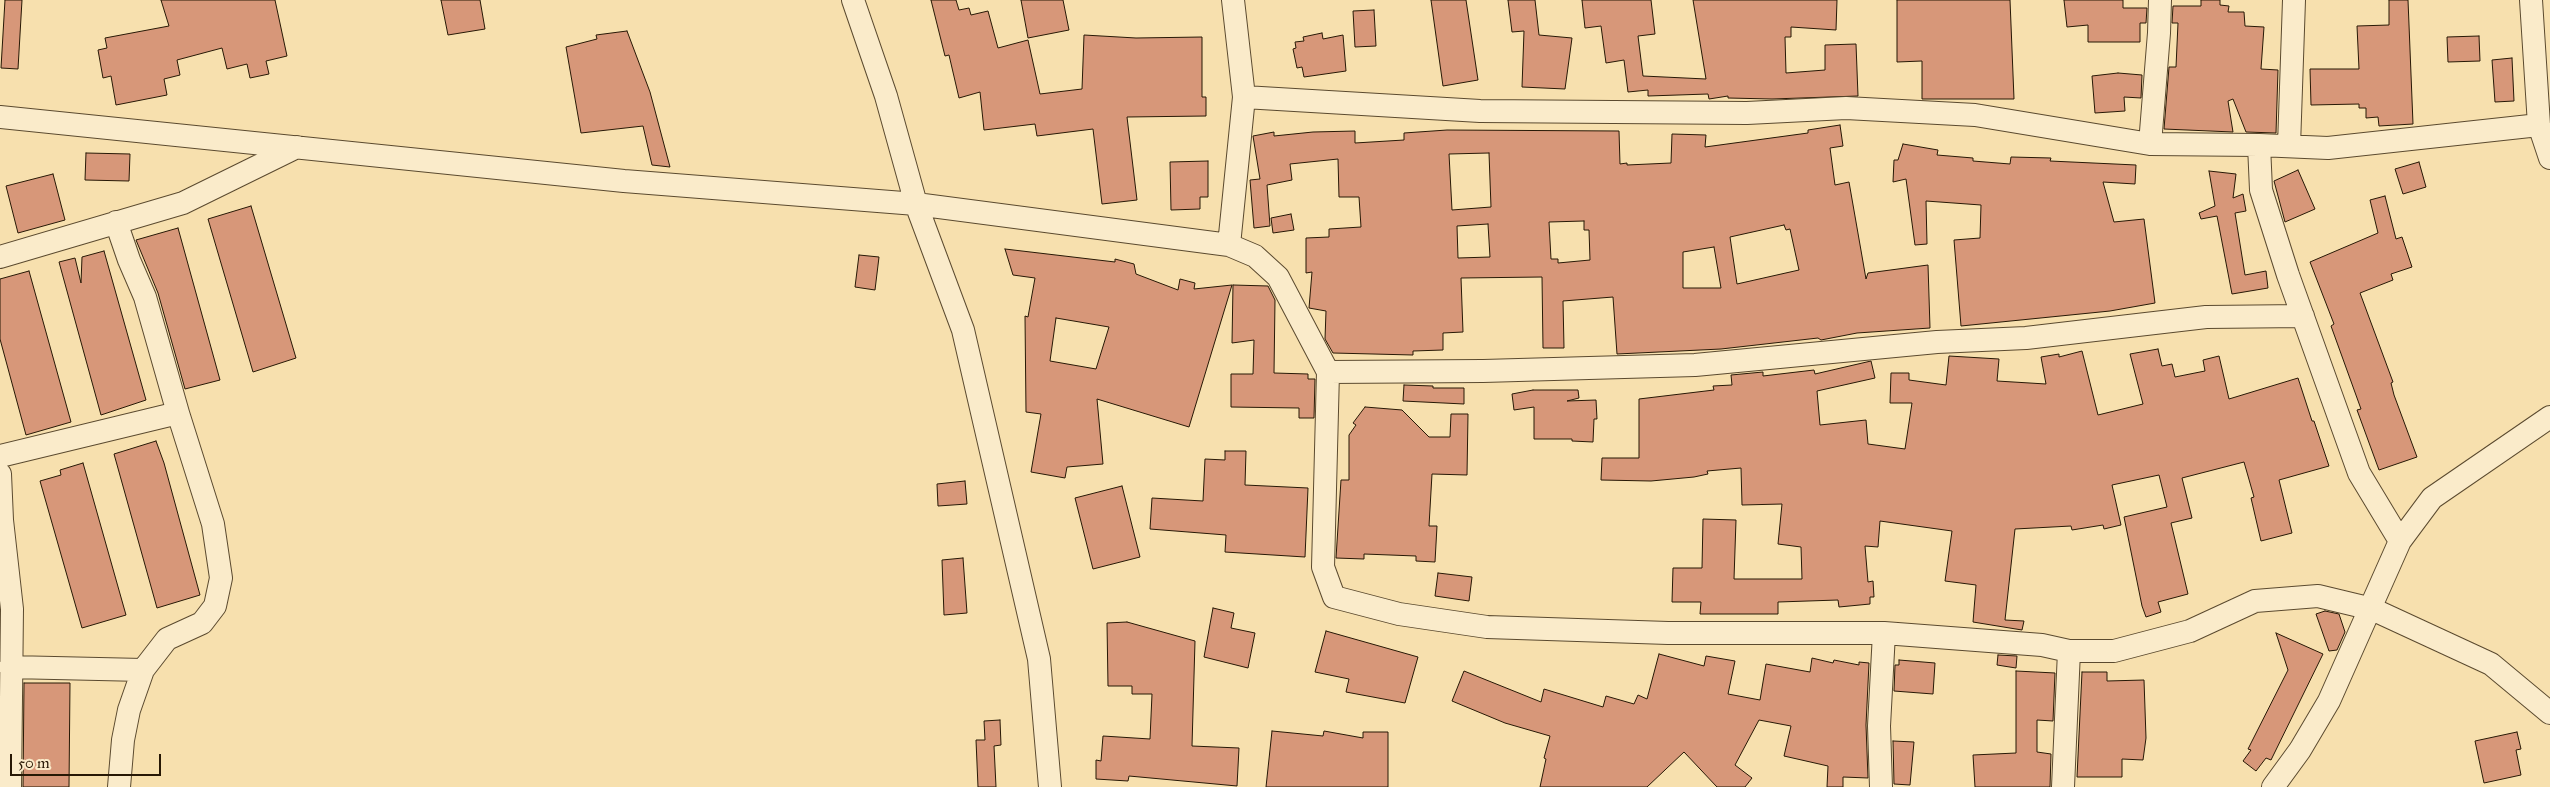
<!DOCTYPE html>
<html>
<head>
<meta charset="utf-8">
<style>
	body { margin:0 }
	#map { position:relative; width:2550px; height:787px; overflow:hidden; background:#f7e0ae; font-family:"IM FELL Great Primer",serif }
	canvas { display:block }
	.scale { position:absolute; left:10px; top:754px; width:151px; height:22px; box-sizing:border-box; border:2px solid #271805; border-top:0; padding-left:6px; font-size:15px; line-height:18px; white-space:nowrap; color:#271805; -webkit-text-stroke:4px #faebca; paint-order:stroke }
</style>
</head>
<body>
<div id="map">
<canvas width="2550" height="787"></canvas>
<div class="scale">50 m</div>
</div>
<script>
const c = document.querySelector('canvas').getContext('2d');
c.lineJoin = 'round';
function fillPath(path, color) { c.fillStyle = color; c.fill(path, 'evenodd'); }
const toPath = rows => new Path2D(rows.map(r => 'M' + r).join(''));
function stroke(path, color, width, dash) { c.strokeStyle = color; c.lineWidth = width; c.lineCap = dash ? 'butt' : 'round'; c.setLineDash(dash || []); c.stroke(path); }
const building = toPath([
	[5,0,22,0,18,69,1,68,5,0],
	[161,0,275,0,287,56,266,61,269,74,250,78,247,64,227,69,222,48,177,60,180,75,164,79,167,95,116,105,111,76,103,78,98,50,107,48,105,38,169,26,161,0],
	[441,0,480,0,485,29,448,35,441,0],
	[931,0,956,0,959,10,969,8,971,15,988,11,998,48,1028,40,1040,94,1082,89,1084,35,1136,38,1202,37,1202,97,1206,97,1206,116,1127,117,1137,200,1102,204,1093,129,1037,136,1035,124,984,130,980,92,959,98,949,55,945,56,931,0],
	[1021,0,1063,0,1069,30,1028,38,1021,0],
	[1431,0,1466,0,1478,80,1443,86,1431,0],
	[1508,0,1535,0,1539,35,1572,38,1565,89,1522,87,1524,31,1512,32,1508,0],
	[1582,0,1651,0,1655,34,1638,36,1643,76,1706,79,1693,0,1837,0,1836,30,1791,27,1791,37,1785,37,1786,73,1825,70,1825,45,1856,44,1858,96,1772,99,1728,98,1728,96,1709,99,1708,94,1648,96,1648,90,1628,92,1624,60,1606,63,1601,26,1585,28,1582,0],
	[1897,0,2010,0,2014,99,1922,99,1922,61,1897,62,1897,0],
	[2064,0,2123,0,2123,8,2147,8,2146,23,2140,23,2140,42,2088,42,2088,25,2067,27,2064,0],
	[2201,0,2220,0,2220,5,2229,6,2228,12,2244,12,2245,26,2264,27,2261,69,2278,70,2276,133,2246,132,2233,99,2228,101,2233,132,2164,129,2169,67,2176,67,2178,23,2172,23,2173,6,2201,6,2201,0],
	[2389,0,2408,0,2413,124,2379,126,2378,117,2366,118,2366,108,2359,108,2359,104,2311,105,2310,69,2359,69,2357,26,2389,25,2389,0],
	[1374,10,1376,46,1355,47,1353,11,1374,10],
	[627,31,650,92,670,167,652,165,643,126,581,133,566,47,597,39,596,35,627,31],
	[1322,33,1323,39,1343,35,1346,71,1304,77,1302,67,1297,68,1293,49,1296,48,1295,42,1304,41,1303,37,1322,33],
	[2479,36,2480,61,2448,62,2447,37,2479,36],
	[2512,58,2514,101,2495,102,2492,60,2512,58],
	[2118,73,2142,75,2141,98,2124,97,2125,111,2095,113,2092,76,2118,73],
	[1840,125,1843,146,1830,148,1835,185,1849,182,1866,279,1868,273,1928,265,1930,328,1857,333,1821,340,1818,338,1721,349,1617,354,1613,297,1563,301,1564,348,1543,348,1542,277,1461,278,1463,332,1443,333,1443,350,1413,351,1413,355,1333,353,1325,339,1326,311,1309,308,1312,272,1306,273,1306,238,1329,237,1329,229,1361,227,1359,197,1339,197,1338,159,1290,164,1292,180,1267,185,1270,226,1254,228,1250,180,1260,179,1253,136,1274,132,1274,136,1313,132,1355,131,1355,143,1404,140,1404,133,1447,130,1619,131,1620,164,1627,163,1627,165,1671,163,1672,134,1706,135,1705,147,1808,133,1808,130,1840,125],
	[1489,153,1491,207,1452,210,1449,154,1489,153],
	[1584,221,1584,230,1589,230,1590,260,1558,263,1558,259,1551,259,1549,222,1584,221],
	[1488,224,1490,257,1458,258,1457,226,1488,224],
	[1784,225,1786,230,1790,229,1799,270,1737,284,1730,237,1784,225],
	[1714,247,1721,288,1683,288,1683,252,1714,247],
	[1903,144,1938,150,1937,155,1973,158,1973,161,2010,164,2011,157,2051,158,2050,161,2136,165,2135,184,2103,182,2114,222,2144,219,2155,303,2110,311,1961,326,1954,240,1980,238,1981,205,1926,201,1927,244,1915,245,1906,179,1893,182,1894,160,1898,160,1903,144],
	[86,153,130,154,129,181,85,180,86,153],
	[1208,161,1208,197,1200,197,1200,209,1171,210,1170,162,1208,161],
	[2419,162,2426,187,2403,194,2395,169,2419,162],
	[2298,170,2315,209,2285,222,2274,181,2298,170],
	[2209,171,2236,174,2233,198,2243,194,2246,211,2235,213,2245,275,2266,271,2268,288,2232,294,2217,216,2201,219,2199,213,2215,206,2209,171],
	[53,174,65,220,18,233,6,186,53,174],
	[2385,196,2396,239,2402,237,2412,267,2391,274,2393,280,2360,293,2393,382,2391,383,2394,395,2417,457,2379,470,2357,410,2361,409,2331,326,2334,324,2310,262,2378,233,2370,200,2385,196],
	[251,206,296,358,253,372,208,219,251,206],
	[1291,214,1294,230,1273,233,1271,218,1291,214],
	[178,228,220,380,185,389,158,293,136,240,178,228],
	[1005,249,1115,262,1115,259,1134,264,1136,274,1178,290,1180,279,1195,283,1194,289,1232,285,1189,427,1097,399,1103,464,1067,467,1065,478,1031,472,1041,414,1026,412,1025,316,1028,317,1035,278,1013,275,1005,249],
	[1056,318,1109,327,1096,369,1050,361,1056,318],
	[104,251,146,400,101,415,59,262,75,258,81,283,82,257,104,251],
	[859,255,879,257,875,290,855,287,859,255],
	[29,271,71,422,26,435,0,339,0,279,29,271],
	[1233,285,1268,286,1275,300,1274,373,1308,374,1308,379,1315,379,1314,418,1299,418,1299,408,1231,407,1231,374,1253,374,1254,340,1232,343,1233,285],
	[2158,349,2162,366,2172,364,2175,377,2205,371,2203,360,2219,356,2229,399,2298,378,2312,421,2314,421,2329,466,2279,480,2292,533,2261,541,2251,498,2254,497,2244,462,2182,478,2192,518,2171,523,2188,594,2158,602,2161,612,2146,617,2142,606,2124,517,2167,507,2159,475,2112,485,2121,525,2104,529,2103,525,2072,530,2071,526,2015,529,2005,620,2024,621,2022,630,1973,622,1976,585,1945,581,1952,531,1880,521,1878,547,1865,546,1868,582,1873,581,1874,597,1870,597,1870,604,1839,607,1838,600,1778,602,1778,614,1700,614,1701,602,1672,602,1673,568,1702,568,1703,519,1736,520,1734,579,1802,579,1801,547,1778,544,1782,504,1742,505,1741,468,1707,471,1708,474,1694,477,1651,481,1601,480,1602,458,1639,458,1639,399,1714,390,1713,386,1732,385,1731,375,1763,372,1763,376,1814,370,1815,374,1871,361,1875,378,1817,391,1820,425,1866,420,1868,444,1905,449,1912,403,1890,403,1891,373,1909,373,1909,380,1946,385,1949,356,1999,359,1997,381,2046,384,2041,357,2059,354,2059,357,2082,351,2098,415,2143,404,2130,354,2158,349],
	[1404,385,1433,386,1433,388,1464,388,1464,404,1403,401,1404,385],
	[1533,390,1578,390,1579,398,1567,401,1596,400,1597,419,1594,419,1593,442,1572,441,1572,439,1534,439,1534,407,1514,410,1512,394,1533,390],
	[1365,407,1402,410,1429,437,1450,437,1451,414,1468,414,1467,475,1432,474,1429,526,1437,526,1435,562,1416,561,1416,556,1364,554,1364,559,1336,558,1341,480,1349,480,1349,435,1356,425,1353,423,1365,407],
	[156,441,164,463,200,595,157,608,114,454,156,441],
	[1225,451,1246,451,1245,485,1308,488,1305,557,1225,552,1226,535,1150,529,1152,498,1203,501,1205,459,1225,460,1225,451],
	[83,463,126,615,82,628,40,481,61,475,60,470,83,463],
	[965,481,967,504,938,506,937,484,965,481],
	[1122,486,1140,557,1093,569,1075,498,1122,486],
	[963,558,967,613,944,615,942,560,963,558],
	[1438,573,1472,577,1469,601,1435,596,1438,573],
	[1213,608,1234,613,1231,628,1255,633,1248,668,1204,657,1213,608],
	[2325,611,2339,614,2345,632,2337,650,2329,651,2316,614,2325,611],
	[1127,622,1195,641,1192,746,1239,748,1237,786,1129,776,1128,781,1096,779,1096,760,1101,761,1103,736,1150,739,1152,694,1132,694,1132,686,1108,686,1107,623,1127,622],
	[1326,631,1418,657,1405,703,1346,692,1349,679,1315,672,1326,631],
	[2276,633,2323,654,2271,760,2266,758,2256,771,2243,761,2251,750,2248,749,2288,670,2276,633],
	[1659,654,1704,666,1706,656,1735,661,1728,694,1760,700,1766,664,1810,672,1812,658,1833,663,1834,660,1859,665,1859,662,1869,663,1866,725,1868,778,1843,777,1843,787,1827,787,1828,766,1784,756,1791,726,1759,720,1735,765,1752,778,1745,787,1717,787,1684,752,1647,787,1540,787,1546,759,1544,758,1550,736,1505,723,1452,701,1464,671,1541,702,1544,689,1603,707,1606,696,1634,704,1638,695,1647,699,1659,654],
	[1998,655,2017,656,2016,668,1997,665,1998,655],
	[1899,660,1935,663,1933,694,1894,691,1895,665,1899,665,1899,660],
	[2016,671,2055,673,2053,721,2037,720,2037,752,2051,754,2050,787,1975,787,1973,755,2016,753,2016,671],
	[2082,672,2107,672,2107,681,2144,680,2146,738,2143,760,2122,759,2122,777,2077,777,2082,672],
	[24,683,70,683,69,787,23,787,24,683],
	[1000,720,1001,745,994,746,996,787,978,787,976,740,985,740,984,721,1000,720],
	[1272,731,1323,736,1324,731,1363,738,1363,732,1388,732,1388,787,1266,787,1272,731],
	[2517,732,2521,749,2516,750,2521,775,2484,783,2475,741,2517,732],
	[1893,741,1914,742,1910,785,1894,784,1893,741]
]);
fillPath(building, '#d79779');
stroke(building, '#271805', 1);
const street = toPath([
	[853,0,886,96,916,204,963,330,1039,659,1050,787],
	[2531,0,2539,125,2550,158],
	[1244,97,1480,111,1747,113,1846,108,1975,115,2150,144,2259,145,2328,148,2539,125],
	[0,117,624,181,916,204,1229,245,1255,256,1278,277,1328,372,1323,567,1334,597,1399,614,1487,627,1668,633,1884,633,2042,645,2069,651,2114,651,2190,631,2255,601,2318,596,2372,609,2491,664,2550,713],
	[2150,144,2159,33,2160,0],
	[2259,145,2261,190,2288,275,2359,473,2400,541],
	[2289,146,2294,0],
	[1229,245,1244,97,1233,0],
	[0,257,183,203,297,147],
	[1328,372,1483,371,1695,365,1937,342,2026,338,2206,317,2303,316],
	[0,456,178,413,145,297,129,260,116,222],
	[0,474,2,520,12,609,10,787],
	[10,667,143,670],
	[119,787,123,740,129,710,143,670,167,639,202,623,215,606,221,578,213,524,178,413],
	[1881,787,1879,726,1884,633],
	[2063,787,2069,651],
	[2273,787,2300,750,2329,701,2400,541,2432,498,2550,417]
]);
stroke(street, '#5b4a2f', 24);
stroke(street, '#faebca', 22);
</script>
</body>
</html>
